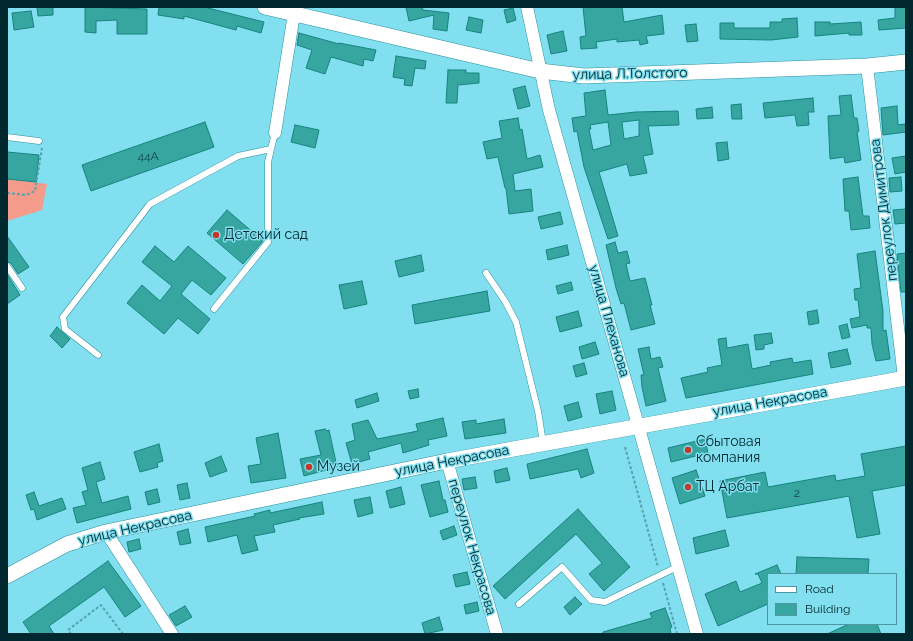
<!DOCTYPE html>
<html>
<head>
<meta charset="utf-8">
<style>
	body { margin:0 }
	#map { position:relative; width:913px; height:641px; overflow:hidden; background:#82dfef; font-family:Raleway,sans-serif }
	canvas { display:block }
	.frame { position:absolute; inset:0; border:8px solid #00282e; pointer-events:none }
	.legend { position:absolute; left:767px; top:573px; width:130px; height:52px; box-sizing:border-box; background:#82dfef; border:1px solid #4e96a2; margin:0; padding:5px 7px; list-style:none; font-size:12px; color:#00282e }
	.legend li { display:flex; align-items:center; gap:8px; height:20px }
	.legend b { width:20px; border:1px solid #4e96a2 }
</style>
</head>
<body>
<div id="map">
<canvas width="913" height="641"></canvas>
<div class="frame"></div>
<ul class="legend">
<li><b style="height:5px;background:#fff"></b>Road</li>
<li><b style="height:11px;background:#38a6a0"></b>Building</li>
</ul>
</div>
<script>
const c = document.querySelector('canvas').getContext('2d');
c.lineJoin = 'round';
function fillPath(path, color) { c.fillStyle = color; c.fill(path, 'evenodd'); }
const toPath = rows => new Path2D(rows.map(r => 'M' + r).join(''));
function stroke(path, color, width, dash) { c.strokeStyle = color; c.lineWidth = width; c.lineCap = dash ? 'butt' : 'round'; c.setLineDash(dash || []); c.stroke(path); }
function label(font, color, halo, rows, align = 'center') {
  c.font = font + ' Raleway,sans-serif'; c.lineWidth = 3; c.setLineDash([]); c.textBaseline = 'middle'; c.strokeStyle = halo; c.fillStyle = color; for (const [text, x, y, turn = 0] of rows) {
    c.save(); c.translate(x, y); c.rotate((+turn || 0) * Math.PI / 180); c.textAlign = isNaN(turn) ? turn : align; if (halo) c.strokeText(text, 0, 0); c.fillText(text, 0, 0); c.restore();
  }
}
fillPath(toPath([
	[7,179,47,184,42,210,7,221]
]), '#f59b8c');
const building = toPath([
	[37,7,53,7,53,15,38,16,37,7],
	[85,7,147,9,147,34,117,34,117,20,96,21,96,33,85,32,85,7],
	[159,7,204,7,264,22,261,33,237,26,236,30,184,16,184,19,158,15,159,7],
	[406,7,422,7,423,10,449,13,447,31,433,29,434,15,409,21,406,7],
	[583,7,622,7,624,22,662,15,664,34,646,36,648,43,640,45,639,40,617,42,617,39,596,42,597,48,581,49,580,37,586,36,583,7],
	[895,7,906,7,906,28,879,30,878,20,895,18,895,7],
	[513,8,516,20,507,23,504,10,513,8],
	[31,11,34,27,14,30,12,13,31,11],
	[469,17,483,20,481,33,466,30,469,17],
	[797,18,798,37,771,40,720,39,720,23,734,23,734,28,770,28,770,22,782,22,782,19,797,18],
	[815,22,830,22,830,24,861,22,862,35,849,35,849,33,815,36,815,22],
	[696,24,698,41,687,42,685,25,696,24],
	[563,31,567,51,551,54,547,35,563,31],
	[299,33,339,44,339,43,376,50,373,61,364,59,363,66,331,57,325,74,306,68,312,50,297,45,299,33],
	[396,56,426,61,425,69,415,68,412,86,404,85,405,79,393,77,396,56],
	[448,70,466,70,466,73,479,73,479,83,458,85,457,103,446,103,448,70],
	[525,86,530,106,518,109,513,89,525,86],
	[605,90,608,115,636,112,678,111,679,125,648,126,653,154,643,156,647,173,630,176,627,164,599,172,618,236,608,239,584,167,577,131,574,132,572,118,586,116,584,93,605,90],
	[639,120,639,136,624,139,622,122,639,120],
	[608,122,611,145,593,150,589,129,591,129,590,125,608,122],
	[851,95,854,118,857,118,859,131,857,132,861,160,845,163,844,157,830,159,828,116,841,115,839,96,851,95],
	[813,98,814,112,808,112,809,125,797,126,795,115,765,118,763,103,813,98],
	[741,104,742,119,732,119,731,105,741,104],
	[897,106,898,125,905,124,906,132,883,135,881,108,897,106],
	[712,107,713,118,697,119,696,109,712,107],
	[518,118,520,130,522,129,527,159,540,155,543,167,513,174,515,191,531,189,533,211,509,214,506,188,505,188,498,157,487,159,483,142,502,138,499,121,518,118],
	[205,122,214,147,91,191,82,165,205,122],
	[295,125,319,130,315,148,291,142,295,125],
	[727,142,729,159,718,161,716,143,727,142],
	[7,152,39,155,36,182,7,179,7,152],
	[906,156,906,172,895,174,892,158,906,156],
	[858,177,863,216,869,216,870,228,851,230,849,211,845,211,843,179,858,177],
	[901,177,902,191,890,192,889,178,901,177],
	[906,209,906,223,895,224,893,210,906,209],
	[227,210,263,241,243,264,207,233,227,210],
	[560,212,563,224,541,229,538,217,560,212],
	[7,236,29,267,18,274,11,263,7,262,7,236],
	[615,242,618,253,627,251,630,263,626,264,630,281,645,278,652,305,650,305,655,324,631,330,624,303,621,304,616,288,606,245,615,242],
	[567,245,569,255,548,260,546,250,567,245],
	[155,246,174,262,188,246,226,278,211,295,192,280,181,294,210,319,198,334,178,318,164,334,127,303,142,285,160,301,172,286,142,262,155,246],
	[875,251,883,311,883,331,886,330,890,359,876,361,872,344,871,328,867,328,867,325,852,328,850,319,860,317,858,300,855,300,854,289,861,288,857,254,875,251],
	[906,253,906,292,901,292,897,254,906,253],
	[421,255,424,271,399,277,395,261,421,255],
	[7,274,20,295,7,304,7,274],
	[362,281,367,304,344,309,339,285,362,281],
	[571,282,573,290,558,294,556,286,571,282],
	[487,291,490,311,415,324,412,305,487,291],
	[817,310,819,323,809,325,807,312,817,310],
	[578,311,582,326,560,332,556,317,578,311],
	[847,324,850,337,842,339,839,326,847,324],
	[57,327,70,339,62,348,50,336,57,327],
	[771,333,773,343,764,345,764,349,756,350,754,335,771,333],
	[726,338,727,348,748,344,752,369,771,365,770,362,792,358,793,363,811,360,813,374,686,398,681,378,708,372,707,368,722,365,718,339,726,338],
	[595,342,599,354,582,359,579,347,595,342],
	[649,347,651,359,660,357,663,367,658,368,666,401,646,406,642,387,641,375,644,375,638,349,649,347],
	[847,349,851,364,831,368,828,353,847,349],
	[584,363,587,374,576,377,573,366,584,363],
	[418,389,419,397,410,399,408,391,418,389],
	[612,391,616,410,600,414,596,394,612,391],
	[377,393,379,401,357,408,355,400,377,393],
	[578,402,582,417,568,421,564,406,578,402],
	[443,418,447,436,428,440,429,445,403,453,401,443,368,452,370,459,352,464,346,443,355,440,352,424,368,420,377,439,418,431,416,424,443,418],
	[504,419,506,433,465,439,462,422,476,420,476,424,504,419],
	[325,429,326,431,329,430,337,467,304,476,300,459,321,455,315,431,325,429],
	[278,433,286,478,251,483,248,466,261,464,256,438,278,433],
	[705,439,708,453,671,462,668,448,705,439],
	[159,444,163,461,157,463,158,467,140,472,134,452,159,444],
	[906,446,906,485,872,491,880,534,857,538,849,496,727,518,720,481,765,472,768,487,835,475,836,481,865,476,861,454,906,446],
	[587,449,594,473,581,478,578,469,530,479,527,464,587,449],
	[221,456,227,471,210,477,205,463,221,456],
	[100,462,105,479,96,482,102,503,128,496,131,509,77,523,73,508,86,505,82,492,88,490,82,468,100,462],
	[507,468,510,480,496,483,494,471,507,468],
	[696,470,705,496,680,504,672,478,696,470],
	[475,477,477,488,464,490,462,479,475,477],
	[439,481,443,500,445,500,448,512,430,517,421,485,439,481],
	[187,483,190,498,180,500,177,485,187,483],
	[401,487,405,504,390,508,386,491,401,487],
	[157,489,160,502,148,505,145,492,157,489],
	[34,492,39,506,62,498,66,509,37,520,34,509,31,510,26,495,34,492],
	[370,497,373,513,358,517,354,500,370,497],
	[322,502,324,514,299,518,300,519,273,525,275,532,254,536,258,550,242,554,237,535,208,542,205,527,255,516,254,514,270,510,270,513,322,502],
	[578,509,630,567,604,591,589,574,602,563,576,534,505,599,493,586,578,509],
	[454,526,457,535,443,540,440,531,454,526],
	[188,529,191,543,180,545,177,532,188,529],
	[725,530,729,546,696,554,693,538,725,530],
	[139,539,141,549,129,552,127,542,139,539],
	[797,557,869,559,868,574,796,574,797,557],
	[108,561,141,606,125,617,104,587,49,626,54,634,31,634,23,622,108,561],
	[777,565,781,574,768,574,768,604,718,626,705,594,736,581,740,592,762,583,758,574,755,574,777,565],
	[467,572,470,584,456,587,453,575,467,572],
	[575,597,582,604,570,615,564,607,575,597],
	[477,602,479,611,466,614,464,605,477,602],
	[185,606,192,617,176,626,169,615,185,606],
	[665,608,672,627,670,628,671,634,603,634,603,632,652,618,650,613,665,608],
	[439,617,443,630,425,634,422,623,439,617],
	[849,624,877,624,881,634,827,634,849,624]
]);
fillPath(building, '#38a6a0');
stroke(building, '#15837e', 1);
const service = toPath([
	[7,137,39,141],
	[7,266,22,288],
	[486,273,505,301,516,322,538,411,543,443],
	[214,309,268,242,268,162,271,149],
	[98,355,65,329,63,317,150,204,238,156,271,149,275,133],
	[519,604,562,567,591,600,605,602,677,567]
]);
const minor = toPath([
	[527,7,549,110,697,634],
	[867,66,904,378],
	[275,133,294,14],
	[447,461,497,634],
	[106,532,172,634]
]);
const tertiary = toPath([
	[265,7,540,71,584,76,867,66,906,62],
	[7,576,67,544,106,532,447,461,906,378]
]);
stroke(service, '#2c8f9e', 7);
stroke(minor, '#2c8f9e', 13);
stroke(tertiary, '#2c8f9e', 16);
stroke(toPath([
	[7,193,26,195,35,191,42,148],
	[625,447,658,567],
	[663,583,677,634],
	[71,634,68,630,101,605,123,634]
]), '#56a2ae', 2, [3, 2]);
stroke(service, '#fff', 6);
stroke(minor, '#fff', 12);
stroke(tertiary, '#fff', 15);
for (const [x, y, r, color] of [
	[216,235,4,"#c53829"],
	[688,450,4,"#c53829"],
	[309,467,4,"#c53829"],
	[688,487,4,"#c53829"]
]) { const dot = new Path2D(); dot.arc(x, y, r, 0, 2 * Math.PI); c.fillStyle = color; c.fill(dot); stroke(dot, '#82dfef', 1.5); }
label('12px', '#0e484a', null, [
	["44А",148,156],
	["2",797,493]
]);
label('14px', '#00282e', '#82dfef', [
	["улица Л.Толстого",630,74,-1],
	["переулок Димитрова",884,210,-97],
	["улица Плеханова",609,321,74],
	["улица Некрасова",770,402,-10],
	["улица Некрасова",452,461,-11],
	["улица Некрасова",135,528,-13],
	["переулок Некрасова",472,547,74]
]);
label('14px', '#00282e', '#82dfef', [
	["Детский сад",224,235],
	["Сбытовая",696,442],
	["компания",696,458],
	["Музей",317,467],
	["ТЦ Арбат",696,487]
], 'left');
</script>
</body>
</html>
